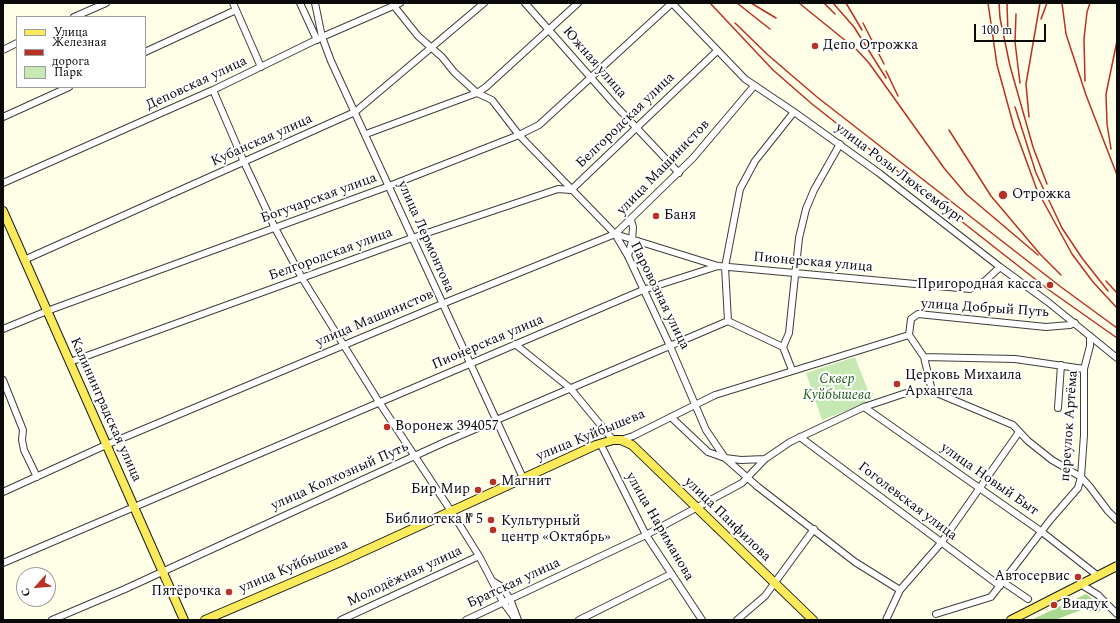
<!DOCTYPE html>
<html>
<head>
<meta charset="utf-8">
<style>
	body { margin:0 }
	#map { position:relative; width:1120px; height:623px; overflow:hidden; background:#fffee7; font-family:Spectral,serif }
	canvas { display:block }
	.frame { position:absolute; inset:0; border:4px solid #0a0a0a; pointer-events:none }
	.legend { position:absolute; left:16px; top:16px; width:130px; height:72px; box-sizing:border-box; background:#fff; border:1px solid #9d9d9d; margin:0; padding:5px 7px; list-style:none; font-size:12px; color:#0a0a0a }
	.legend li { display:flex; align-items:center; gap:8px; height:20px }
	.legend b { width:20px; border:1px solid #9d9d9d }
	.north { position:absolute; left:16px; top:567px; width:40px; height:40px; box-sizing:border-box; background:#fff; border:1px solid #9d9d9d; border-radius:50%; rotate:243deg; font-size:11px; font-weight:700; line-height:16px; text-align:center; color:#0a0a0a }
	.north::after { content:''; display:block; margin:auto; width:14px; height:18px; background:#b93123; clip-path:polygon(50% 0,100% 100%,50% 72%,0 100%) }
	.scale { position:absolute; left:974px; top:24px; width:72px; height:18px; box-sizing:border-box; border:2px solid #0a0a0a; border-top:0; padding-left:5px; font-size:12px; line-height:14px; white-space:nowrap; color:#0a0a0a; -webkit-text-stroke:3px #fff; paint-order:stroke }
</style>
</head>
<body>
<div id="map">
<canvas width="1120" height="623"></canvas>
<div class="frame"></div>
<ul class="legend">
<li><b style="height:5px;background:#faea5c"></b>Улица</li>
<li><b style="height:5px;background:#b93123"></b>Железная дорога</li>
<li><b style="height:11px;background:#c6e8b2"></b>Парк</li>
</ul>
<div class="north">С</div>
<div class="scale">100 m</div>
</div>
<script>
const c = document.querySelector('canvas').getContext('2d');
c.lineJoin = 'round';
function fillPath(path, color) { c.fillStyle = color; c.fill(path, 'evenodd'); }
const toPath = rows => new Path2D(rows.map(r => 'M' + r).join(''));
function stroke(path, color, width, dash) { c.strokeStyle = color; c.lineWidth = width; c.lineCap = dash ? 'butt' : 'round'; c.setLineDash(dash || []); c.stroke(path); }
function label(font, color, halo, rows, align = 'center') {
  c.font = font + ' Spectral,serif'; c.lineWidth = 4; c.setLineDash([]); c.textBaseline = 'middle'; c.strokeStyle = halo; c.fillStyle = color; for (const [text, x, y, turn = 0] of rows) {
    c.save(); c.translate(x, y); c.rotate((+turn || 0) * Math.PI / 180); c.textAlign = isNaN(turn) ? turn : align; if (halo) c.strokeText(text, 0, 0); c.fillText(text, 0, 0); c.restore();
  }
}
fillPath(toPath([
	[855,357,872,401,822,420,806,373]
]), '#c6e8b2');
fillPath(toPath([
	[1086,594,1104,608,1097,613,1084,609,1055,620,1031,620]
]), '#a7d991');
const minor = toPath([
	[233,3,261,67],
	[300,3,317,40],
	[315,3,322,37,331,61,523,478],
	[525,3,615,105,679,173],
	[672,3,745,79,794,112,879,173,1000,267,1048,302,1117,358],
	[394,6,418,36,442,57,454,72,477,93,492,100,519,135,615,234,628,256,670,346,706,430,725,458,758,487,855,562,900,590],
	[74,17,106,3],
	[3,50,17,43],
	[145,52,236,10],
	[213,90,244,162,275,228,302,278,379,402,451,511,479,556,503,602,516,620],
	[3,117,69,87],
	[366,134,477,93,486,87,578,3],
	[3,183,213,90,322,37,400,3],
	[615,234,718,266],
	[628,256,632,241,633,227,631,220],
	[24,260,355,112,484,3],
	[3,329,47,311,389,186,519,135,539,125,672,3],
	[909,335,911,319,918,314,1046,327,1070,325,1075,323],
	[515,344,570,388,613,440],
	[783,347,789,333,799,238,806,209,814,190,840,144],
	[924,357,932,391,1013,425,1028,441,1052,460,1081,477,1090,487,1108,511,1117,520],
	[70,362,412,238,558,189,571,190,717,51],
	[792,370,783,347,728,321,725,267,740,189,755,161,794,112],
	[3,380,23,430,22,440,24,450,37,477],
	[864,407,1042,532,1098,576],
	[1058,408,1061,365],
	[671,417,708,452,725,458,741,460,765,459],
	[800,437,1000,586],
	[621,440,633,436,715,395,909,335,924,357,1015,359,1084,369],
	[600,443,646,535,702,620],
	[3,492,106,445,442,304,615,234,693,158,754,86],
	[3,563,643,290,718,266,970,289,985,281,1000,267],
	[494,582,502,587,510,599,518,620],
	[1003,582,1028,599],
	[1082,585,1098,595,1117,614],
	[936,614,991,597,1051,519,1078,488,1081,477,1084,435,1084,369,1090,346,1090,336],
	[52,620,125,589,445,442,728,321],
	[341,620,479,556],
	[466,620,646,535,742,483,765,459,790,442,864,407,906,393,932,391],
	[579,620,671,574],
	[737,620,765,596,814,529],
	[886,620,900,590,941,543,1019,432]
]);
const major = toPath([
	[3,211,184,620],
	[205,620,338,563,596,445,613,440,621,440,632,445,813,620],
	[1011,620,1117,566]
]);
stroke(minor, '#3d3d3d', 8);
stroke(major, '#1b1b1b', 10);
stroke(minor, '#fff', 6);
stroke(major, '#faea5c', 8);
stroke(toPath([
	[710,3,773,70,812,104,1049,290,1117,338],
	[737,3,770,29],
	[751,3,776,18],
	[799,3,857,50,869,63,944,168,966,194,1038,255],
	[824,3,835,14],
	[833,3,854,27,886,78],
	[846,3,862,30],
	[988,3,997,65,1014,127,1037,190,1072,254,1093,282,1117,308],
	[999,3,1000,18,1010,66,1033,147,1047,184],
	[1007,3,1008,34],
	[1062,3,1066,34,1086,95,1117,175],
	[1016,14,1015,42,1020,83],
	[1041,19,1047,3],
	[735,23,768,55,817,97,1061,287,1117,328],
	[863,23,884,64],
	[886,71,898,96],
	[1085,81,1084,39,1087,12,1090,3],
	[1015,107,1036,173,1062,228,1082,258,1108,291],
	[1029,117,1026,84,1040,3],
	[949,130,991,196,1040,254,1061,275],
	[1111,149,1107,124,1106,94,1117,41],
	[1106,281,1117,293]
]), '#b93123', 1.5);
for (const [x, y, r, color] of [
	[815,46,4,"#b93123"],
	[1003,195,5,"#b93123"],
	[656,216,4,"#b93123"],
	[1050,285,4,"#b93123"],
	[897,384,4,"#b93123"],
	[387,427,4,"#b93123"],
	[493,482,4,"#b93123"],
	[478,490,4,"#b93123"],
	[491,520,4,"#b93123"],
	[493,530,4,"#b93123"],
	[1078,577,4,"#b93123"],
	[229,592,4,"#b93123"],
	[1054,605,4,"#b93123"]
]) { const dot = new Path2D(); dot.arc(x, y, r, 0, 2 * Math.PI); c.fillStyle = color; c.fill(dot); stroke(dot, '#fff', 1.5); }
label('14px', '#0a0a0a', '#fff', [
	["Депо Отрожка",823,46],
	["Отрожка",1012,195],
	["Баня",664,216],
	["Пригородная касса",1042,285,"right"],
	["Церковь Михаила",905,376],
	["Архангела",905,392],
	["Воронеж 394057",395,427],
	["Магнит",501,482],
	["Бир Мир",470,490,"right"],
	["Библиотека № 5",483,520,"right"],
	["Культурный",501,522],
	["центр «Октябрь»",501,538],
	["Автосервис",1070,577,"right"],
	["Пятёрочка",221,592,"right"],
	["Виадук",1062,605]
], 'left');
label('14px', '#0a0a0a', '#fff', [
	["Южная улица",594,63,49],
	["Деповская улица",197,84,-25],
	["Белгородская улица",626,121,-44],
	["Кубанская улица",262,141,-24],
	["улица Машинистов",664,168,-46],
	["улица Розы Люксембург",899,174,37],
	["Богучарская улица",319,199,-20],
	["улица Лермонтова",425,237,66],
	["Белгородская улица",331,255,-20],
	["Пионерская улица",813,263,5],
	["Паровозная улица",659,296,64],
	["улица Добрый Путь",985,309,4],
	["улица Машинистов",375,319,-23],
	["Пионерская улица",488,343,-23],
	["Калининградская улица",105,410,66],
	["переулок Артёма",1070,426,-86],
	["улица Куйбышева",591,436,-22],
	["улица Колхозный Путь",340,477,-24],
	["улица Новый Быт",989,480,35],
	["Гоголевская улица",907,502,37],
	["улица Панфилова",727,520,44],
	["улица Нариманова",659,527,60],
	["улица Куйбышева",294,567,-23],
	["Молодёжная улица",405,577,-25],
	["Братская улица",514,584,-25]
]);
label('italic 14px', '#20611b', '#fff', [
	["Сквер",837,380],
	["Куйбышева",837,396]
]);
</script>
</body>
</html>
